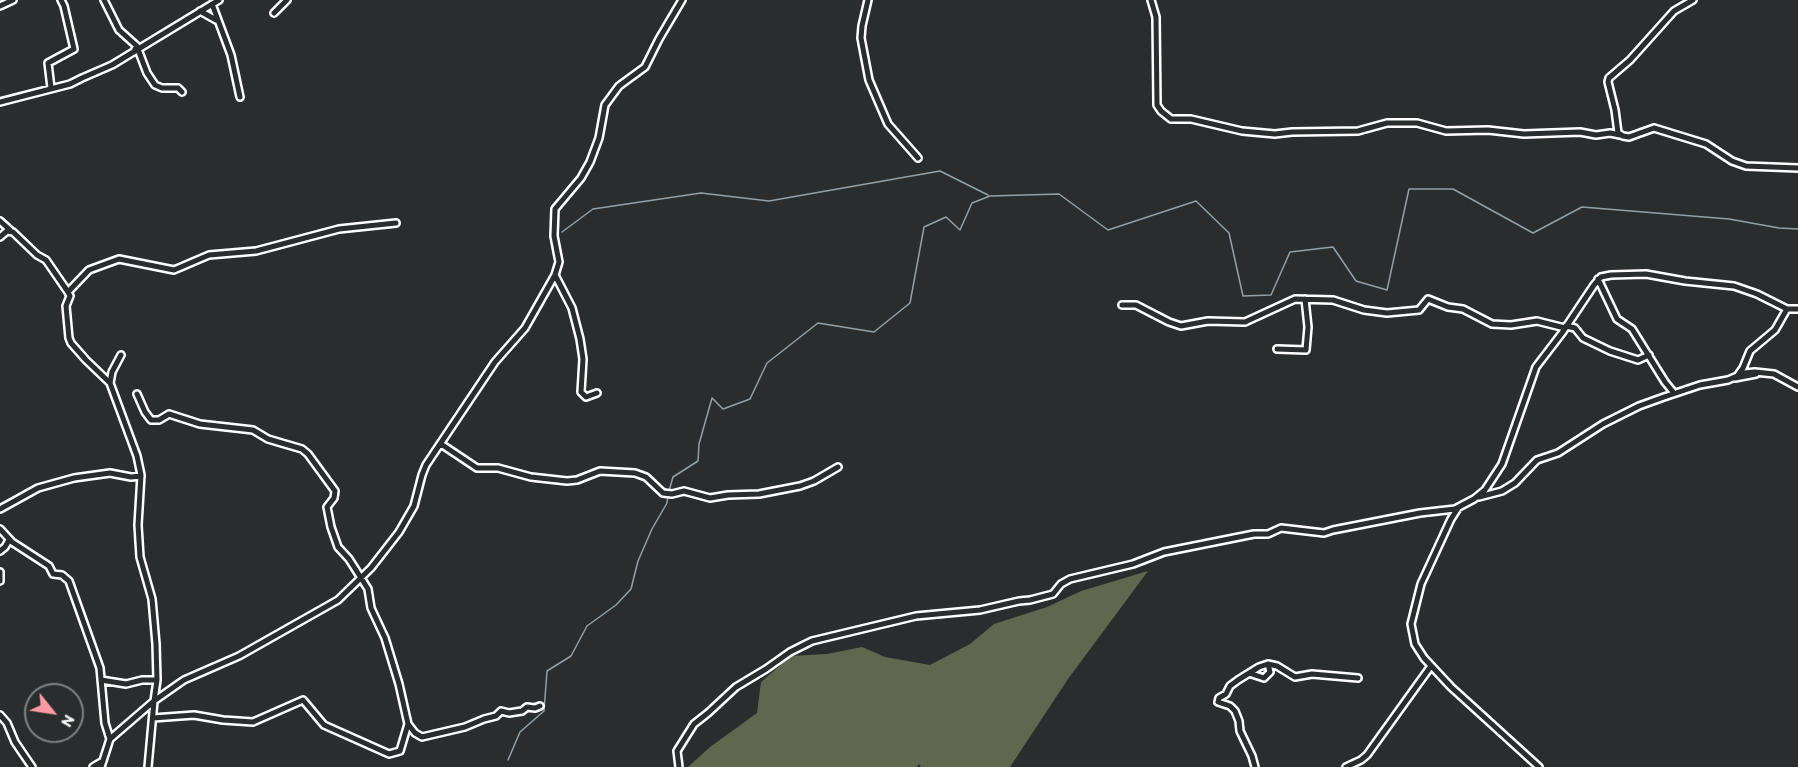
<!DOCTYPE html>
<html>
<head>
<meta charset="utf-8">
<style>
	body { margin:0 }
	#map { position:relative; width:1798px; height:767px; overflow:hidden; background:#2a2d2e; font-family:Itim,sans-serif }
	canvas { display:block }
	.north { position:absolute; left:24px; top:683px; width:60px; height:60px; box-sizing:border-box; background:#2a2d2e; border:2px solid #7f8182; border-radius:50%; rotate:120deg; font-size:16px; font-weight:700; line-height:24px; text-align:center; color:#fff }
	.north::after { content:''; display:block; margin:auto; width:21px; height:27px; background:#ff9aa2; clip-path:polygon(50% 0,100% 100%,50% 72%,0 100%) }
</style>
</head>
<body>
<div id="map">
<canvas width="1798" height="767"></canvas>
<div class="north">N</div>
</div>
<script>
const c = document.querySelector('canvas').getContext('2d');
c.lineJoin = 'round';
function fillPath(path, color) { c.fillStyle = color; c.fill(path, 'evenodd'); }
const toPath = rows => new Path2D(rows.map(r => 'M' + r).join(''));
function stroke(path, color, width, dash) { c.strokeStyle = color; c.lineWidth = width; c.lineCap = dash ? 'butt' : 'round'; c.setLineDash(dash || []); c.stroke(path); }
fillPath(toPath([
	[1148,571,1068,679,1010,767,921,767,919,764,917,767,688,767,710,747,757,713,761,682,791,656,827,654,862,647,885,657,930,665,970,644,994,624,1047,607,1081,591]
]), '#5f674e');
stroke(toPath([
	[562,232,593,209,701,193,769,201,940,171,988,195],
	[669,491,673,477,698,461,699,444,712,398,723,409,750,399,767,363,818,323,874,332,910,303,924,227,946,217,960,230,972,203,990,196,1059,194,1108,230,1196,201,1229,233,1243,296,1271,295,1290,252,1333,247,1356,281,1387,290,1409,189,1453,189,1533,233,1582,207,1729,219,1779,228,1798,229],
	[508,760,520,732,544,711,547,671,571,656,587,626,616,605,631,589,638,561,652,529,667,503,668,495]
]), '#92a1a8', 1.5);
const minor = toPath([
	[104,0,119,30,138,47],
	[868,0,862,26,861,38,869,80,888,124,918,158],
	[1151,0,1156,17,1157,105,1161,111,1171,119,1191,119,1242,131,1275,134,1292,132,1358,131,1387,123,1417,123,1446,131,1488,130,1524,134,1580,132,1596,135,1610,133,1620,135],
	[1693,0,1674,11,1630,60,1609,78,1608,82,1615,110,1618,133,1623,136,1629,137,1654,128,1706,144,1732,161,1746,166,1798,168],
	[212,4,231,55,240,97],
	[0,6,13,0],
	[200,11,216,20],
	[274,13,287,0],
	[135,49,139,52,147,73,155,85,162,88,178,88,182,92],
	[51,88,48,63,74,49,64,6,61,0],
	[0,102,70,84,82,78,112,65,219,0],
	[0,221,10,230],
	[0,237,7,231,13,232,37,255,46,260,68,292],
	[555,275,572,308,580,339,583,359,581,392,586,397,597,393],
	[1598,279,1617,319,1632,329,1665,382,1674,393],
	[1122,305,1136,305,1169,322,1181,326,1208,321,1245,322,1295,299,1333,300,1364,310,1387,313,1419,310,1428,299,1448,307,1463,309,1492,324,1511,325,1537,321,1565,328],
	[1566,326,1575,328,1583,338,1610,351,1638,360,1649,355],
	[1277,349,1306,350,1308,327,1305,299],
	[121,355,112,372,110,383,137,456,141,475,138,525,140,557,152,599,156,644,157,680,154,701,148,767],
	[1738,375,1743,368,1750,351,1775,330,1787,309],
	[1735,378,1756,374],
	[110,383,86,360,71,343,69,338,66,306,70,296,68,292,89,270,119,259,174,270,209,255,256,251,339,229,396,223],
	[137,394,145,412,151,420,159,420,169,414,200,424,253,430,268,439,302,449,308,454,335,491,334,498,327,507,331,527,338,547,349,559,368,589,371,608,385,638,399,684,408,724,415,733,422,737,465,727,484,719,496,716,501,711,509,713,522,711,527,707,535,708,540,706],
	[441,444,477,468,498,468,531,477,567,481,577,480,600,471,635,473,646,477,663,493,672,494,684,491,710,498,728,495,759,494,800,486,814,481,838,467],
	[1479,497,1502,491,1515,483,1537,460,1558,453,1603,424,1639,406,1664,397,1700,385,1728,380,1744,373,1755,372,1774,374,1798,387],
	[1458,508,1451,519,1421,584,1411,624,1415,644,1424,658,1451,687,1539,767],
	[0,509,38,488,74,478,110,473,131,477,141,476],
	[0,529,12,542,49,566,53,574,62,575,69,581,100,668,105,723,110,739],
	[0,551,5,547,9,540],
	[0,572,0,581],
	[1249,673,1264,678,1270,672,1268,664],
	[101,680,126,684,142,680,157,680],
	[0,715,7,723,15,742,32,767],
	[153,718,194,715,223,720,253,722,303,700,324,725,389,754,400,751,408,724],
	[93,767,103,761],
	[101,767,110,739,154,701,184,680,239,656,338,600,371,568,399,532,414,506,422,475,426,465,495,362,525,328,555,275,559,262,554,236,555,209,581,178,590,162,599,138,605,105,619,86,645,67,659,39,682,0],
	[679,767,677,751,694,724,708,713,736,687,766,669,790,652,812,641,916,616,980,610,1019,601,1030,600,1053,594,1061,584,1070,579,1133,564,1164,552,1254,534,1268,534,1281,528,1324,533,1333,530,1420,513,1455,509,1474,499,1485,490,1502,464,1536,367,1562,333,1594,285,1601,277,1611,275,1646,274,1685,281,1734,286,1757,294,1787,309,1798,309],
	[1255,767,1252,756,1240,731,1239,721,1235,711,1230,706,1218,702,1219,698,1226,694,1230,686,1238,680,1259,667,1268,664,1277,666,1295,677,1312,674,1358,678],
	[1346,767,1361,760,1367,755,1431,666]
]);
stroke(minor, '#fff', 10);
stroke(minor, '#2a2d2e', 5);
</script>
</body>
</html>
